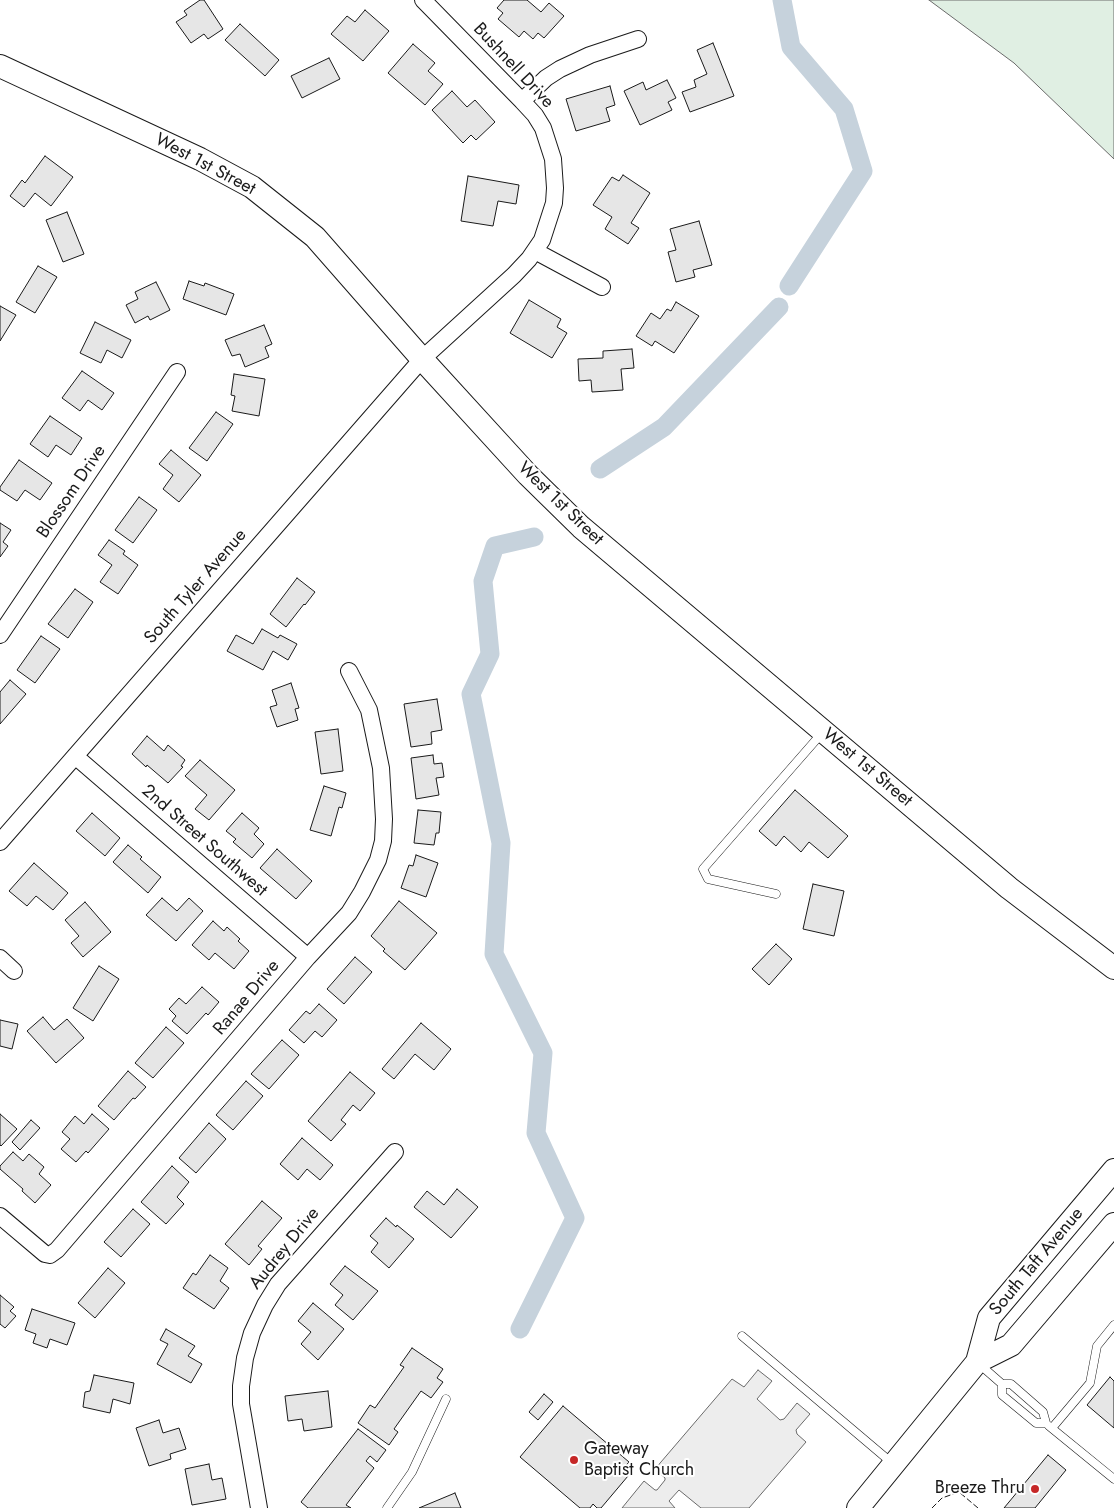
<!DOCTYPE html>
<html>
<head>
<meta charset="utf-8">
<style>
	body { margin:0 }
	canvas { display:block; background:#fff }
</style>
</head>
<body>
<canvas width="1114" height="1508"></canvas>
<script>
const c = document.querySelector('canvas').getContext('2d');
c.lineJoin = 'round';
function fillPath(path, color) { c.fillStyle = color; c.fill(path, 'evenodd'); }
const toPath = rows => new Path2D(rows.map(r => 'M' + r).join(''));
function stroke(path, color, width, dash) { c.strokeStyle = color; c.lineWidth = width; c.lineCap = dash ? 'butt' : 'round'; c.setLineDash(dash || []); c.stroke(path); }
function label(font, color, halo, rows, align = 'center') {
  c.font = font + ' Jost,sans-serif'; c.lineWidth = 4; c.setLineDash([]); c.textBaseline = 'middle'; c.strokeStyle = halo; c.fillStyle = color; for (const [text, x, y, turn = 0] of rows) {
    c.save(); c.translate(x, y); c.rotate((+turn || 0) * Math.PI / 180); c.textAlign = isNaN(turn) ? turn : align; if (halo) c.strokeText(text, 0, 0); c.fillText(text, 0, 0); c.restore();
  }
}
const green = toPath([
	[929,0,1114,0,1114,159,1014,63,929,0]
]);
fillPath(green, '#e0efe3');
stroke(green, '#6a6a6a', 1);
const parking = toPath([
	[758,1370,772,1381,757,1399,780,1420,784,1419,797,1403,810,1414,796,1430,797,1434,806,1442,749,1508,701,1508,679,1490,669,1501,675,1508,622,1508,644,1481,655,1490,657,1490,665,1480,665,1478,655,1469,732,1379,744,1387,758,1370]
]);
fillPath(parking, '#ededed');
stroke(parking, '#6a6a6a', 1);
stroke(toPath([
	[782,0,791,47,844,109,863,171,789,286],
	[600,469,664,427,779,307],
	[520,1329,575,1218,536,1133,543,1053,494,954,501,843,471,694,490,654,483,581,495,546,534,537]
]), '#c6d2dc', 19);
const building = toPath([
	[200,0,204,0,223,29,208,39,204,34,191,43,176,22,187,15,184,11,200,0],
	[504,0,527,0,541,12,549,3,564,16,544,38,538,33,533,39,524,31,519,37,498,19,503,13,497,8,504,0],
	[365,10,389,31,363,61,331,34,347,16,355,22,365,10],
	[240,24,279,60,265,76,225,40,240,24],
	[713,43,734,96,690,112,682,92,696,87,694,80,707,74,697,50,713,43],
	[413,44,435,63,428,71,443,84,425,105,388,73,413,44],
	[329,58,340,79,302,98,291,76,329,58],
	[667,80,676,98,668,102,672,110,640,125,624,91,643,82,646,90,667,80],
	[610,86,615,105,606,108,610,121,576,131,566,99,610,86],
	[452,91,467,107,475,100,495,122,476,140,471,135,463,143,432,110,452,91],
	[45,156,73,177,51,206,35,193,24,207,10,196,22,180,25,183,45,156],
	[623,175,650,193,631,223,639,228,628,244,605,229,612,217,593,205,612,177,619,181,623,175],
	[468,176,519,185,516,204,498,201,493,226,461,221,468,176],
	[67,212,84,254,63,262,46,220,67,212],
	[699,221,712,265,693,270,695,277,676,282,668,252,676,250,670,229,699,221],
	[38,266,57,277,35,313,16,302,38,266],
	[189,281,204,286,205,283,234,294,226,315,183,299,189,281],
	[156,282,170,310,150,320,148,316,135,323,126,305,138,299,135,292,156,282],
	[529,300,561,319,557,327,567,333,552,358,510,333,529,300],
	[676,302,699,316,674,353,655,341,652,346,636,336,651,313,660,319,667,309,671,311,676,302],
	[0,306,16,315,0,341,0,306],
	[95,322,131,340,122,358,107,350,101,363,80,353,95,322],
	[264,325,272,344,265,347,269,357,245,367,240,354,232,356,225,340,264,325],
	[632,349,634,368,621,369,623,390,592,392,591,380,579,381,578,359,603,358,603,351,632,349],
	[82,371,114,393,102,410,88,400,80,411,62,398,82,371],
	[234,374,265,379,259,416,232,411,235,396,231,395,234,374],
	[216,412,233,424,207,461,189,448,216,412],
	[50,416,82,438,71,455,56,445,48,457,30,444,50,416],
	[171,450,201,475,179,502,163,489,173,475,159,464,171,450],
	[19,460,52,483,40,500,25,490,17,501,0,490,0,487,19,460],
	[139,497,157,510,133,543,115,530,139,497],
	[0,523,11,530,3,542,8,546,0,557,0,523],
	[109,540,125,551,123,554,138,565,118,594,100,582,112,565,98,555,109,540],
	[297,578,315,592,305,605,304,604,286,627,270,614,297,578],
	[75,589,93,602,68,638,48,624,75,589],
	[262,629,278,638,280,635,297,644,288,660,273,651,263,670,227,651,236,635,253,644,262,629],
	[41,636,60,649,35,683,17,670,41,636],
	[10,680,26,694,0,724,0,692,10,680],
	[291,683,299,708,295,709,298,720,277,727,270,707,277,705,272,690,291,683],
	[437,699,442,730,431,732,432,744,411,747,404,704,437,699],
	[338,729,343,771,321,774,315,732,338,729],
	[147,736,164,751,168,745,185,760,181,766,183,767,168,783,147,765,146,767,132,754,147,736],
	[433,755,434,764,442,763,444,777,436,778,439,795,416,799,411,758,433,755],
	[200,760,235,790,209,820,195,809,207,795,185,776,200,760],
	[324,786,346,793,342,808,339,807,331,836,310,830,324,786],
	[795,790,848,836,828,858,809,842,801,852,784,836,776,846,759,831,795,790],
	[418,810,441,812,439,833,436,833,434,845,414,843,418,810],
	[92,813,120,838,105,856,76,831,92,813],
	[242,813,259,828,254,834,264,844,252,858,233,842,236,839,226,831,242,813],
	[128,845,142,857,140,859,161,877,148,893,113,862,128,845],
	[277,849,312,881,296,899,260,868,277,849],
	[416,855,438,863,426,897,401,888,409,865,413,866,416,855],
	[34,863,68,893,53,910,36,896,27,906,9,891,34,863],
	[813,884,844,891,834,936,803,929,813,884],
	[162,898,177,911,189,898,203,911,176,941,146,915,162,898],
	[399,901,437,933,405,970,383,951,385,949,371,936,399,901],
	[85,902,111,932,83,957,71,943,79,936,65,920,85,902],
	[213,921,224,931,227,927,240,939,238,941,249,951,234,969,215,953,209,960,192,945,213,921],
	[776,944,792,959,769,985,752,969,776,944],
	[355,957,372,972,344,1004,327,989,355,957],
	[99,966,119,979,93,1021,73,1008,99,966],
	[202,987,219,1002,208,1015,206,1013,187,1034,172,1021,176,1016,169,1009,179,998,186,1004,202,987],
	[319,1004,337,1020,322,1037,315,1031,304,1043,289,1030,306,1011,310,1014,319,1004],
	[43,1017,54,1030,67,1019,84,1038,56,1063,27,1031,43,1017],
	[0,1020,18,1024,12,1049,0,1046,0,1020],
	[421,1023,451,1049,434,1070,415,1054,394,1079,382,1069,421,1023],
	[166,1027,184,1043,153,1078,135,1063,166,1027],
	[282,1040,299,1055,269,1089,251,1074,282,1040],
	[128,1071,146,1087,135,1099,133,1098,114,1120,98,1106,128,1071],
	[350,1072,375,1093,360,1111,353,1105,341,1120,346,1124,331,1141,308,1121,350,1072],
	[246,1081,263,1096,233,1130,216,1115,246,1081],
	[0,1114,17,1129,1,1146,0,1145,0,1114],
	[92,1114,109,1129,88,1153,86,1151,76,1162,61,1149,70,1139,62,1132,75,1116,84,1124,92,1114],
	[31,1120,40,1128,20,1150,12,1142,31,1120],
	[209,1123,226,1139,196,1173,179,1158,209,1123],
	[302,1138,333,1165,320,1180,307,1169,298,1180,280,1164,302,1138],
	[13,1152,23,1161,29,1154,44,1167,39,1174,51,1185,35,1203,22,1191,23,1189,0,1169,0,1166,13,1152],
	[172,1166,189,1182,177,1197,184,1204,166,1224,141,1202,172,1166],
	[457,1189,478,1207,451,1238,414,1207,427,1191,444,1205,457,1189],
	[262,1201,282,1218,258,1246,262,1249,249,1265,225,1244,262,1201],
	[133,1209,150,1224,121,1257,104,1242,133,1209],
	[386,1218,396,1227,397,1225,414,1239,389,1268,371,1252,378,1243,370,1236,386,1218],
	[210,1255,228,1268,220,1281,229,1288,214,1309,183,1288,193,1273,196,1275,210,1255],
	[345,1266,378,1291,353,1320,335,1305,343,1295,330,1284,345,1266],
	[108,1268,125,1283,95,1318,78,1303,108,1268],
	[0,1295,14,1307,10,1311,16,1316,5,1328,0,1324,0,1295],
	[313,1303,344,1329,318,1360,301,1344,311,1332,298,1321,313,1303],
	[32,1309,75,1323,67,1345,50,1339,47,1348,33,1343,36,1334,25,1330,32,1309],
	[166,1329,195,1346,188,1356,202,1364,191,1383,157,1364,168,1344,160,1340,166,1329],
	[412,1348,443,1369,437,1378,443,1382,431,1398,421,1391,394,1429,398,1432,389,1445,358,1423,370,1405,375,1408,404,1367,400,1365,412,1348],
	[94,1375,134,1383,130,1404,113,1399,110,1413,83,1407,85,1392,90,1391,94,1375],
	[1110,1377,1114,1381,1114,1428,1087,1405,1110,1377],
	[328,1391,332,1427,304,1431,302,1419,288,1421,285,1396,328,1391],
	[544,1394,553,1402,538,1420,529,1412,544,1394],
	[563,1406,629,1462,621,1471,628,1476,601,1508,597,1508,593,1504,590,1508,580,1508,520,1457,563,1406],
	[159,1420,163,1433,179,1428,186,1449,170,1454,171,1459,149,1466,136,1428,159,1420],
	[358,1429,386,1450,377,1462,370,1456,366,1461,374,1468,346,1505,351,1508,308,1508,301,1502,358,1429],
	[1048,1455,1066,1470,1035,1508,1004,1508,1048,1455],
	[209,1464,212,1480,222,1478,226,1499,192,1505,185,1469,209,1464],
	[455,1493,461,1508,419,1508,455,1493]
]);
fillPath(building, '#e6e6e6');
stroke(building, '#1a1a1a', 1);
const lane = toPath([
	[776,894,708,879,703,869,822,733],
	[742,1336,892,1463],
	[978,1363,1002,1384,1011,1384,1043,1412,1046,1423,1036,1423,1002,1395,1002,1384],
	[1049,1426,1114,1479],
	[1052,1428,1090,1383,1097,1346,1114,1325],
	[387,1508,412,1472,446,1399]
]);
const street = toPath([
	[522,101,546,78,560,69,590,55,638,39],
	[535,251,602,287],
	[0,635,177,372],
	[75,756,308,957],
	[0,842,422,359,514,275,529,259,542,240,554,203,555,188,553,159,543,128,535,115,522,101,423,0],
	[0,958,14,971],
	[0,1216,45,1254,50,1255,57,1250,308,957,349,913,362,892,378,860,383,841,384,819,381,768,369,710,349,671],
	[259,1508,241,1404,241,1386,245,1358,252,1333,265,1305,278,1284,395,1152]
]);
const secondary = toPath([
	[0,66,200,159,252,187,315,237,422,359,528,475,581,527,1009,888,1114,968],
	[977,1362,1011,1345,1114,1224],
	[858,1508,977,1362,989,1318,1114,1170]
]);
stroke(lane, '#1a1a1a', 9);
stroke(street, '#1a1a1a', 18);
stroke(secondary, '#1a1a1a', 24);
stroke(lane, '#fff', 8);
stroke(street, '#fff', 16);
stroke(secondary, '#fff', 22);
stroke(toPath([
	[932,1508,942,1498,959,1492,978,1508]
]), '#1a1a1a', 1, [6, 2.5]);
for (const [x, y, r, color] of [
	[574,1460,5,"#c62828"],
	[1035,1489,5,"#c62828"]
]) { const dot = new Path2D(); dot.arc(x, y, r, 0, 2 * Math.PI); c.fillStyle = color; c.fill(dot); stroke(dot, '#fff', 2); }
label('18px', '#1a1a1a', '#fff', [
	["Bushnell Drive",513,66,47],
	["West 1st Street",205,165,28],
	["Blossom Drive",72,492,-56],
	["West 1st Street",560,504,44],
	["South Tyler Avenue",196,587,-49],
	["West 1st Street",867,768,40],
	["2nd Street Southwest",204,841,41],
	["Ranae Drive",247,998,-50],
	["Audrey Drive",285,1249,-51],
	["South Taft Avenue",1037,1262,-50]
]);
label('18px', '#1a1a1a', '#fff', [
	["Gateway",584,1450],
	["Baptist Church",584,1471],
	["Breeze Thru",1025,1489,"right"]
], 'left');
</script>
</body>
</html>
